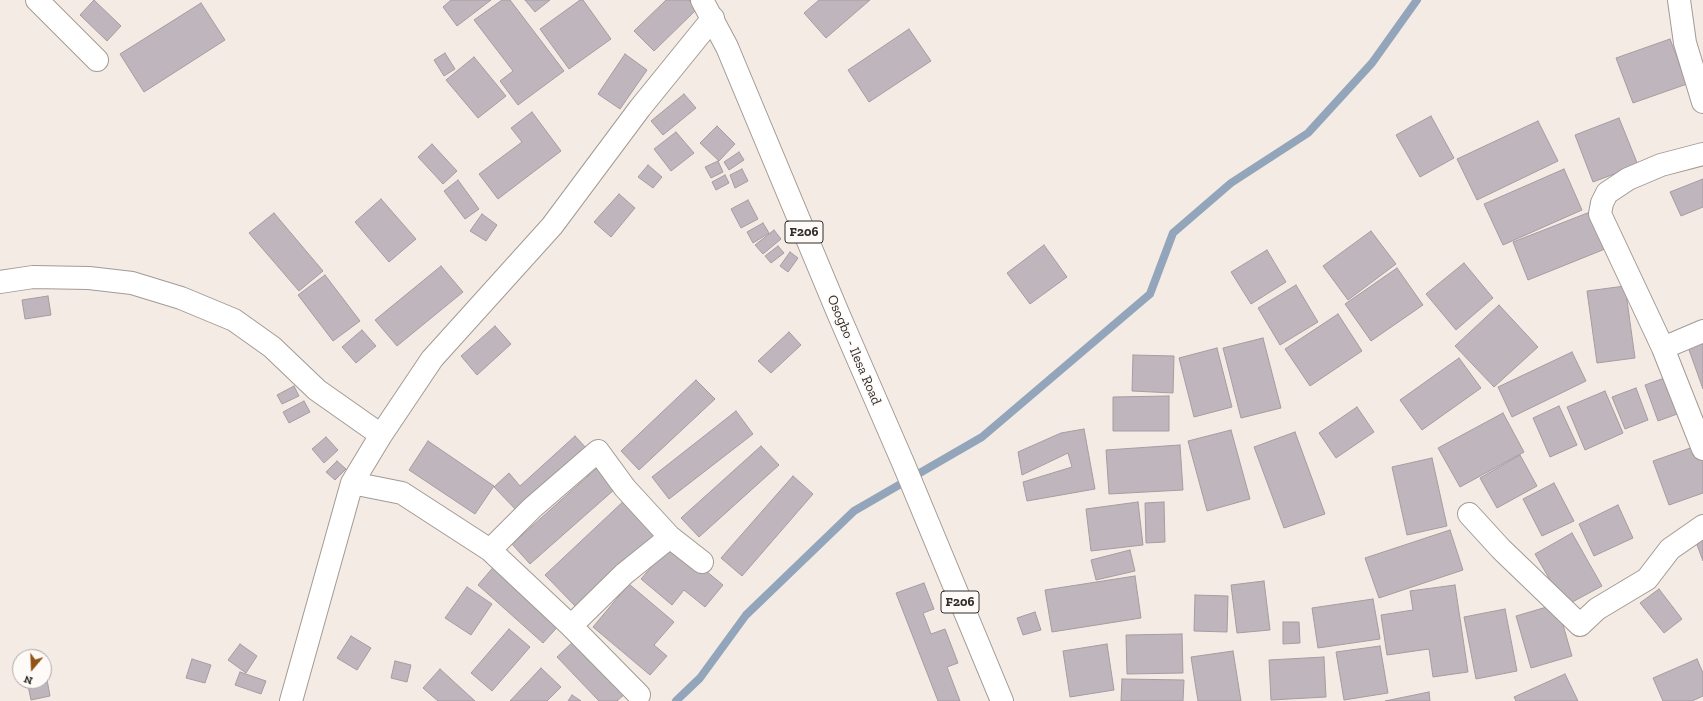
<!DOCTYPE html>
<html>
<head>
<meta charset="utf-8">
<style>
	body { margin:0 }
	#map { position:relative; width:1703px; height:701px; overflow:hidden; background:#f5ebe5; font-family:"Zilla Slab",serif }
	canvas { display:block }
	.north { position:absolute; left:12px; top:649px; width:40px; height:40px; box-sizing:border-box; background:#fefaf7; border:1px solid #aca8a5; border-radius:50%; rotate:199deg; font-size:11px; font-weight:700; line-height:16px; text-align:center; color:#312d2b }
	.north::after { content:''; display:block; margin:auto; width:14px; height:18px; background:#905217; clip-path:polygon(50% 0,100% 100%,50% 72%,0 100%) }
</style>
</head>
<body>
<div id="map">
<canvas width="1703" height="701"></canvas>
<div class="north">N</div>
</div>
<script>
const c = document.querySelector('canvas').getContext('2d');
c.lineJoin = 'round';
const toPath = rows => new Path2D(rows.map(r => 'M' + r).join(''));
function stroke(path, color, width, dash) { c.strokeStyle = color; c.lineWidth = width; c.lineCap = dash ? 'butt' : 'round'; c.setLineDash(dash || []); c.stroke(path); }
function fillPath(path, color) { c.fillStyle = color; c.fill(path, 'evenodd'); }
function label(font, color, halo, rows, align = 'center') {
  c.font = font + ' "Zilla Slab",serif'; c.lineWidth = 3; c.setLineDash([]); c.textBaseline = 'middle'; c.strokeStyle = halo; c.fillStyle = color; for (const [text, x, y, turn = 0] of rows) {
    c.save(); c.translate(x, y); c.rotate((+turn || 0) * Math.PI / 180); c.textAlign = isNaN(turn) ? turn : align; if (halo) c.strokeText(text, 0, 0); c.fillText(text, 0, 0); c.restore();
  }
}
stroke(toPath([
	[676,701,700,678,746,615,854,511,982,437,1150,294,1173,233,1231,183,1308,133,1372,63,1417,0]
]), '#92a5ba', 8);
const building = toPath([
	[94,0,121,26,107,41,80,15,94,0],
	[451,0,491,0,457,26,443,7,451,0],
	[502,0,510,0,564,71,518,105,500,81,513,71,474,20,502,0],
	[525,0,550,0,535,12,525,0],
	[580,0,583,0,611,39,569,69,540,29,580,0],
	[666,0,689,0,697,9,654,51,634,31,666,0],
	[819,0,870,0,826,38,804,13,819,0],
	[201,3,225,40,144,92,120,54,201,3],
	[909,29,931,61,869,102,848,70,909,29],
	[1670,39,1687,84,1633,103,1616,58,1670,39],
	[445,53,455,69,444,76,434,60,445,53],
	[625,54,647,70,620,109,598,94,625,54],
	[474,57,506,96,478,118,446,80,474,57],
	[684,94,696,108,663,135,651,121,684,94],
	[532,112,561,151,498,199,479,174,522,142,511,128,532,112],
	[1431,116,1454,158,1420,177,1396,135,1431,116],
	[1619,118,1638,165,1593,182,1575,135,1619,118],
	[1538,121,1558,161,1477,200,1457,159,1538,121],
	[717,126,735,144,719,161,700,143,717,126],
	[676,132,694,153,671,171,654,149,676,132],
	[432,144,457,171,443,184,418,157,432,144],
	[739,152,744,160,729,170,724,162,739,152],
	[718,161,723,172,711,178,705,167,718,161],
	[648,165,662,177,653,188,638,177,648,165],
	[742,169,748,181,735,188,730,175,742,169],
	[1564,169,1582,210,1503,245,1484,204,1564,169],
	[725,175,729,183,716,190,712,182,725,175],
	[1703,179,1703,207,1681,216,1670,192,1703,179],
	[458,180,479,209,465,219,444,191,458,180],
	[619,194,635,208,611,237,594,222,619,194],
	[381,199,416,239,389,262,355,222,381,199],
	[748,200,758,219,741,228,731,209,748,200],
	[1590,212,1605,249,1528,280,1513,242,1590,212],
	[274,213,323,271,299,291,249,233,274,213],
	[482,214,497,225,486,241,470,231,482,214],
	[763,223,769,233,753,243,747,232,763,223],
	[774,230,781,239,763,254,755,245,774,230],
	[1371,231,1396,264,1348,300,1323,266,1371,231],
	[1044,245,1067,277,1030,304,1007,273,1044,245],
	[778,246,784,253,771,263,765,256,778,246],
	[1267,250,1286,282,1251,304,1231,272,1267,250],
	[790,252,798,258,788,272,780,266,790,252],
	[1464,263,1493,298,1456,330,1426,294,1464,263],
	[441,266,463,292,397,346,375,320,441,266],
	[1397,268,1423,305,1371,341,1345,304,1397,268],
	[325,275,360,321,333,341,298,295,325,275],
	[1296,285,1318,322,1280,345,1258,308,1296,285],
	[1625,286,1635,358,1597,363,1587,291,1625,286],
	[48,296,51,315,25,319,22,300,48,296],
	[1499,305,1538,347,1494,387,1455,346,1499,305],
	[1338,314,1362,351,1310,386,1285,349,1338,314],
	[495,326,511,344,477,375,461,356,495,326],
	[362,330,376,346,356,363,342,347,362,330],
	[789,332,801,345,771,373,758,361,789,332],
	[1263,338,1281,408,1241,418,1223,348,1263,338],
	[1703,342,1703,389,1688,347,1703,342],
	[1217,348,1232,407,1194,417,1179,358,1217,348],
	[1572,352,1586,381,1512,417,1498,387,1572,352],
	[1133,355,1174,356,1173,393,1132,391,1133,355],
	[1459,358,1481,388,1422,430,1400,400,1459,358],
	[1667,377,1680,413,1658,421,1645,385,1667,377],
	[696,380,715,399,639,470,621,451,696,380],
	[294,386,299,396,282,404,277,395,294,386],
	[1636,388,1648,420,1625,429,1612,397,1636,388],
	[1605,391,1623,433,1585,450,1567,407,1605,391],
	[1169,396,1169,431,1113,431,1113,397,1169,396],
	[304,401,310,412,289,423,283,412,304,401],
	[1559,406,1577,445,1550,457,1533,418,1559,406],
	[1357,407,1374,432,1336,458,1319,433,1357,407],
	[736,411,753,434,669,499,652,477,736,411],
	[1503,413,1524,452,1460,487,1438,448,1503,413],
	[1084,429,1095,489,1027,501,1023,482,1072,467,1068,453,1022,475,1018,452,1061,433,1084,429],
	[1231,430,1250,499,1207,511,1188,441,1231,430],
	[1295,432,1325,514,1284,528,1254,447,1295,432],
	[575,436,587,449,519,513,494,487,509,473,520,486,575,436],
	[326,437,338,450,324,463,312,449,326,437],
	[428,441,494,486,475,514,409,470,428,441],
	[1180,445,1183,490,1109,494,1106,450,1180,445],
	[1699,445,1703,457,1703,493,1669,505,1653,461,1699,445],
	[761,446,779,465,699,537,681,518,761,446],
	[1520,455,1537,486,1497,508,1480,478,1520,455],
	[1432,458,1447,526,1407,535,1392,467,1432,458],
	[337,461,346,469,335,480,326,472,337,461],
	[597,468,615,489,530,564,512,544,597,468],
	[793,476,813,494,742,576,721,558,793,476],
	[1554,483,1574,521,1542,536,1523,499,1554,483],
	[628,497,661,532,578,609,545,575,628,497],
	[1138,502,1143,545,1091,551,1086,509,1138,502],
	[1164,502,1165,542,1146,543,1145,503,1164,502],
	[1618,505,1633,538,1594,556,1579,524,1618,505],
	[1450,530,1463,570,1379,598,1365,558,1450,530],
	[1572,533,1602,586,1565,606,1535,554,1572,533],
	[1703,539,1703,561,1696,542,1703,539],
	[672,543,723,585,705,607,684,590,672,605,641,579,672,543],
	[1130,550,1135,571,1096,580,1091,560,1130,550],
	[496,564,561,623,543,643,478,585,496,564],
	[1135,576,1141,618,1052,632,1045,590,1135,576],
	[1264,581,1270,630,1237,633,1231,585,1264,581],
	[924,583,934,609,923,613,931,634,945,629,958,663,947,667,960,701,938,701,896,593,924,583],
	[629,584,674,622,654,645,667,656,650,675,593,627,629,584],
	[1455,585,1468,672,1433,677,1429,649,1387,655,1381,615,1413,610,1410,591,1455,585],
	[467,587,492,604,471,635,445,618,467,587],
	[1659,589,1682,619,1664,633,1640,603,1659,589],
	[1195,595,1228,596,1227,632,1194,631,1195,595],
	[1373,599,1380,639,1318,648,1312,608,1373,599],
	[1557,604,1572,656,1531,668,1516,616,1557,604],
	[1505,609,1517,671,1476,679,1464,617,1505,609],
	[1035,612,1041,630,1023,635,1017,618,1035,612],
	[1283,622,1299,622,1300,643,1283,644,1283,622],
	[509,629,530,647,492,691,471,673,509,629],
	[1182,634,1183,673,1127,674,1126,635,1182,634],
	[351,636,371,648,357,670,337,658,351,636],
	[577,638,627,692,617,701,599,701,557,657,577,638],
	[240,644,257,656,246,673,228,660,240,644],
	[1107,644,1114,690,1070,697,1063,651,1107,644],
	[1380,646,1388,693,1344,700,1336,652,1380,646],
	[1233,651,1241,701,1198,701,1191,657,1233,651],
	[1324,657,1326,697,1271,700,1269,660,1324,657],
	[192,659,211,665,205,683,186,678,192,659],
	[1697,659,1703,673,1703,696,1692,701,1663,701,1653,678,1697,659],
	[395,661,411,665,407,682,391,678,395,661],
	[44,663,50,696,31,700,27,681,44,681,44,663],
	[541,668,561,687,547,701,510,701,541,668],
	[440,669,475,701,438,701,423,688,440,669],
	[240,672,266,681,261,694,235,685,240,672],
	[1565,674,1578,701,1516,701,1514,697,1565,674],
	[1122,679,1184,680,1183,701,1121,701,1122,679],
	[1429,692,1430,701,1385,701,1429,692],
	[572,695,581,701,568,701,572,695]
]);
fillPath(building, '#bfb6bd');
stroke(building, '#a59ca2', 1);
const minor = toPath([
	[37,0,97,60],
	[1679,0,1685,43,1703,102],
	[1703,154,1661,165,1628,179,1607,193,1602,203,1600,214,1663,348,1703,449],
	[0,282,33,277,89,278,132,283,181,298,234,320,272,347,317,390,381,435],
	[1663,348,1703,331],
	[352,483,402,493,490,550,571,626,639,695],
	[1469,514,1501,549,1580,625,1597,609,1647,579,1670,549,1703,526],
	[490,550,532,508,598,451,625,488,670,537,702,562],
	[571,626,624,574,670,537],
	[291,701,352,483,381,435,432,359,552,226,640,108,713,18]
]);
const primary = toPath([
	[702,0,727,47,838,313,904,465,1002,701]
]);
stroke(minor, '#a39a94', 24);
stroke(primary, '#a39a94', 24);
stroke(minor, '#fff', 22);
stroke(primary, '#fff', 22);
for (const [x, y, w] of [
	[804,232,38],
	[960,602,38]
]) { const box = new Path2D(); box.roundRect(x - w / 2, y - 11, w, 22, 3); c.fillStyle = '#fefaf7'; c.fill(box); stroke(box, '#312d2b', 1); }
label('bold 13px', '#312d2b', null, [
	["F206",804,232],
	["F206",960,602]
]);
label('14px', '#312d2b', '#fefaf7', [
	["Osogbo - Ilesa Road",854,350,67]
]);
</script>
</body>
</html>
